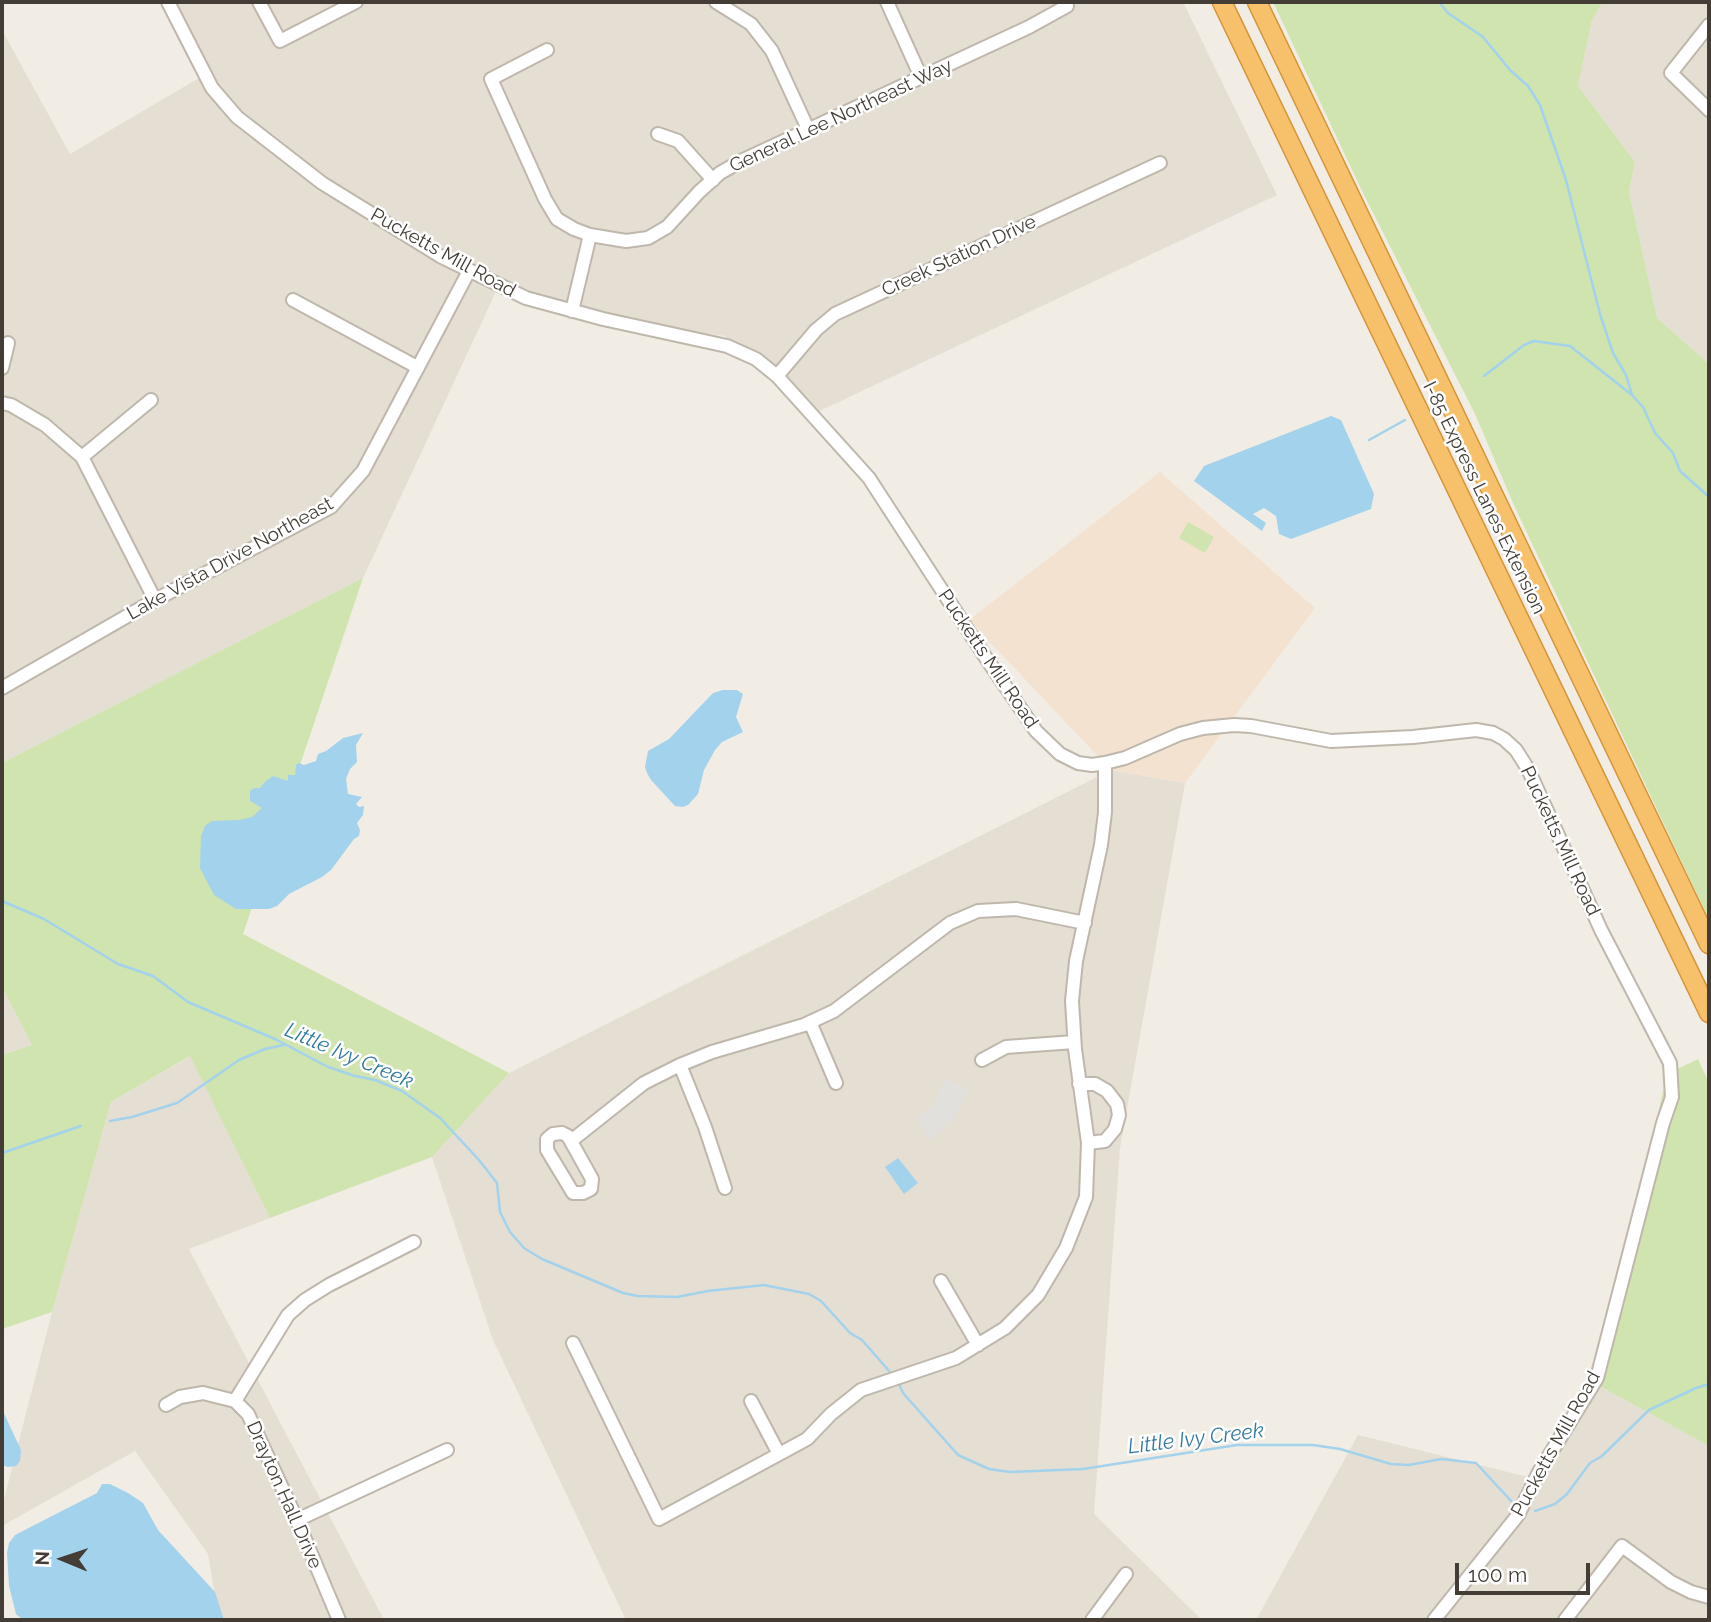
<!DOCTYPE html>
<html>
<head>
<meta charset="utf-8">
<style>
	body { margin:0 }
	#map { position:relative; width:1711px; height:1622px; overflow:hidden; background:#f1ede4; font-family:Raleway,sans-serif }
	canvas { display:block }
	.frame { position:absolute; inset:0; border:4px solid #433d35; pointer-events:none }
	.north { position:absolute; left:28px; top:1524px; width:70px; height:70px; -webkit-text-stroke:5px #fff; paint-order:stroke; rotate:272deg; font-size:19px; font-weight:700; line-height:28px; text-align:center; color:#433d35 }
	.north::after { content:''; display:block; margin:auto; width:24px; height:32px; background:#433d35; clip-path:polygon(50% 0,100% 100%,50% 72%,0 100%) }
	.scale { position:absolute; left:1455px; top:1563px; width:135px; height:32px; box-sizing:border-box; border:4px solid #433d35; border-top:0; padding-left:9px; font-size:21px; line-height:24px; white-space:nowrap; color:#433d35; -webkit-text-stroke:5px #fff; paint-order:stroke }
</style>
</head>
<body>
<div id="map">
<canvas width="1711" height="1622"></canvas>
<div class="frame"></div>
<div class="north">N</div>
<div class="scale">100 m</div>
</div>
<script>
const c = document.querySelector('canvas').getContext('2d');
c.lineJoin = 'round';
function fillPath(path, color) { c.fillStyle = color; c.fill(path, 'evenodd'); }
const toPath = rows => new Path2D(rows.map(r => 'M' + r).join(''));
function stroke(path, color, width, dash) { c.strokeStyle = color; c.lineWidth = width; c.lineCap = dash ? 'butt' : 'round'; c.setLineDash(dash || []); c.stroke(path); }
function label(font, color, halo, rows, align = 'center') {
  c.font = font + ' Raleway,sans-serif'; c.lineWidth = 5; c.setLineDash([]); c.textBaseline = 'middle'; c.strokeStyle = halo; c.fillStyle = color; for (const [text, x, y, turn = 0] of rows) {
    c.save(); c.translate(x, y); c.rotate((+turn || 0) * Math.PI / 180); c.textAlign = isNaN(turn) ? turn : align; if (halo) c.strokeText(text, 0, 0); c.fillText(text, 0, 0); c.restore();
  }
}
fillPath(toPath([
	[168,2,1183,2,1277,195,809,416,725,336,607,319,499,285,363,578,2,763,2,30,70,154,204,75],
	[1603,2,1709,2,1709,364,1657,318,1629,192,1635,162,1578,86,1592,20],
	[1111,770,1185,783,1120,1148,1094,1514,1202,1620,626,1620,493,1340,432,1157,509,1073],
	[2,987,32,1045,2,1055],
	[191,1056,270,1218,189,1249,384,1620,219,1620,208,1554,135,1451,2,1526,2,1507,52,1312,111,1102],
	[1596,1384,1709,1446,1709,1620,1256,1620,1358,1435,1528,1477]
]), '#e5ded3');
fillPath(toPath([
	[1160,472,1315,608,1185,783,1111,770,969,620]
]), '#f3e2d0');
fillPath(toPath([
	[1273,2,1603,2,1592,20,1578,86,1635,162,1629,192,1657,318,1709,364,1709,920,1513,503,1475,414,1362,191],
	[1188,522,1214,537,1205,553,1179,538],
	[363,578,243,934,509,1073,432,1157,270,1218,190,1056,111,1102,52,1312,2,1329,2,1055,32,1045,2,987,2,763],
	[1698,1059,1709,1083,1709,1446,1596,1384,1667,1074]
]), '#cfe4af');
fillPath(toPath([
	[945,1079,968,1089,953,1120,930,1140,917,1119,932,1107]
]), '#e2e0dd');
fillPath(toPath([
	[1331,416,1341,420,1374,494,1371,509,1291,539,1279,534,1276,516,1264,508,1253,514,1266,523,1262,531,1194,481,1204,466],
	[723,690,737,690,743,694,736,717,743,732,722,742,715,750,704,770,698,794,688,805,683,807,675,806,651,780,647,773,645,767,648,751,669,739,713,693],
	[363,733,356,745,357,762,350,769,346,779,348,794,362,797,356,804,359,807,364,806,363,815,357,823,360,830,359,836,354,839,331,870,322,877,289,894,277,906,269,909,236,909,214,895,200,868,201,836,205,826,212,821,239,820,252,817,262,808,250,801,250,791,254,788,260,788,266,781,273,776,288,781,288,775,295,775,296,765,299,763,304,765,316,761,318,754,326,751,343,738],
	[898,1158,918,1183,904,1194,885,1167],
	[2,1409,21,1450,20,1461,16,1466,8,1467,2,1465],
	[102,1484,110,1484,128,1493,143,1503,158,1530,215,1592,224,1620,23,1620,16,1614,9,1586,7,1553,9,1543,15,1535,97,1493]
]), '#a3d2ec');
stroke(toPath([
	[1439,2,1448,13,1483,37,1510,70,1528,86,1540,105,1566,180,1600,314,1613,353,1626,375,1632,395],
	[1484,376,1524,345,1534,341,1570,346,1632,395,1643,407,1655,433,1673,453,1680,471,1709,497],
	[1369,440,1405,420],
	[2,901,44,919,118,964,153,976,188,1002,275,1039,328,1067,355,1076,375,1080,402,1091,440,1118,479,1160,497,1183,500,1212,510,1232,524,1248,542,1259,623,1293,638,1296,677,1297,708,1291,764,1285,809,1294,821,1301,850,1333,862,1340,890,1372],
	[110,1121,132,1117,177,1103,239,1060,265,1049,284,1045],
	[2,1153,81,1126],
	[899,1384,903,1393,958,1455,989,1469,1010,1472,1083,1469,1237,1445,1313,1445,1340,1449,1391,1464,1409,1465,1441,1459,1476,1463,1513,1503],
	[1535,1511,1555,1504,1567,1494,1590,1463,1602,1456,1649,1410,1696,1388,1709,1384]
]), '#a3d2ec', 2.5);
const minor = toPath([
	[168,2,212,88,237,117,322,183,440,256,526,298,603,319,727,346,756,359,777,376,869,478,986,658,1036,731,1060,754,1078,763,1092,765,1105,763,1125,758,1180,734,1203,728,1234,725,1251,726,1331,741,1413,737,1476,730,1493,733,1504,739,1516,750,1528,769,1601,930,1670,1063,1672,1097,1663,1123,1597,1378,1539,1472,1518,1515,1434,1620],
	[259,2,280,41,356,2],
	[716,2,751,24,772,51,808,129],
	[887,2,921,77],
	[1709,25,1671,73,1709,110],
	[547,50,491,79,545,199,557,219,574,229,590,235,626,241,648,238,667,227,699,192,720,173,741,161,1029,27,1067,6],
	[658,134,678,141,713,180],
	[293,300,417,367],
	[572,311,590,235],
	[2,368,8,343],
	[777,376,816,330,835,314,1160,163],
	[2,403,11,405,45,425,82,457,155,600],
	[82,457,151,400],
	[2,688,155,600,331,507,363,471,469,271],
	[810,1022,836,1083],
	[982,1060,1006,1047,1074,1042],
	[680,1065,705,1127,725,1188],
	[1079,1084,1095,1084,1107,1091,1117,1104,1119,1115,1115,1129,1105,1141,1088,1143],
	[562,1133,568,1136,592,1179,591,1189,583,1193,573,1193,547,1150,547,1139,553,1134,562,1133],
	[571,1141,644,1083,680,1065,712,1052,804,1025,834,1011,950,923,978,911,1016,909,1085,923],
	[941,1281,978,1345],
	[573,1343,659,1519,807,1439,831,1414,861,1390,956,1358,1005,1328,1038,1295,1066,1248,1086,1197,1088,1143,1075,1049,1072,1001,1076,961,1101,845,1105,812,1105,763],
	[235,1401,288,1315,305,1300,329,1285,414,1242],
	[751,1401,779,1454],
	[166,1405,180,1397,203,1393,235,1401,248,1414,297,1520,339,1620],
	[297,1520,447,1450],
	[1092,1620,1126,1574],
	[1565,1620,1622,1546,1671,1582,1691,1592,1709,1597]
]);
const highway = toPath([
	[1222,2,1709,1013],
	[1257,2,1709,944]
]);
stroke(minor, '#bfb7ab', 16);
stroke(highway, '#d5943a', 21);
stroke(minor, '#fff', 12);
stroke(highway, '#f7c06a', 18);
label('19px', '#433d35', '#fff', [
	["General Lee Northeast Way",841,116,-25],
	["Pucketts Mill Road",443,253,29],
	["Creek Station Drive",959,256,-25],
	["I-85 Express Lanes Extension",1484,498,64],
	["Lake Vista Drive Northeast",230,559,-29],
	["Pucketts Mill Road",988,659,56],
	["Pucketts Mill Road",1560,841,65],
	["Pucketts Mill Road",1556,1444,-61],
	["Drayton Hall Drive",284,1495,66]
]);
label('italic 21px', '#3179a1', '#fff', [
	["Little Ivy Creek",349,1056,23],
	["Little Ivy Creek",1196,1439,-7]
]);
</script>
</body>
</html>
